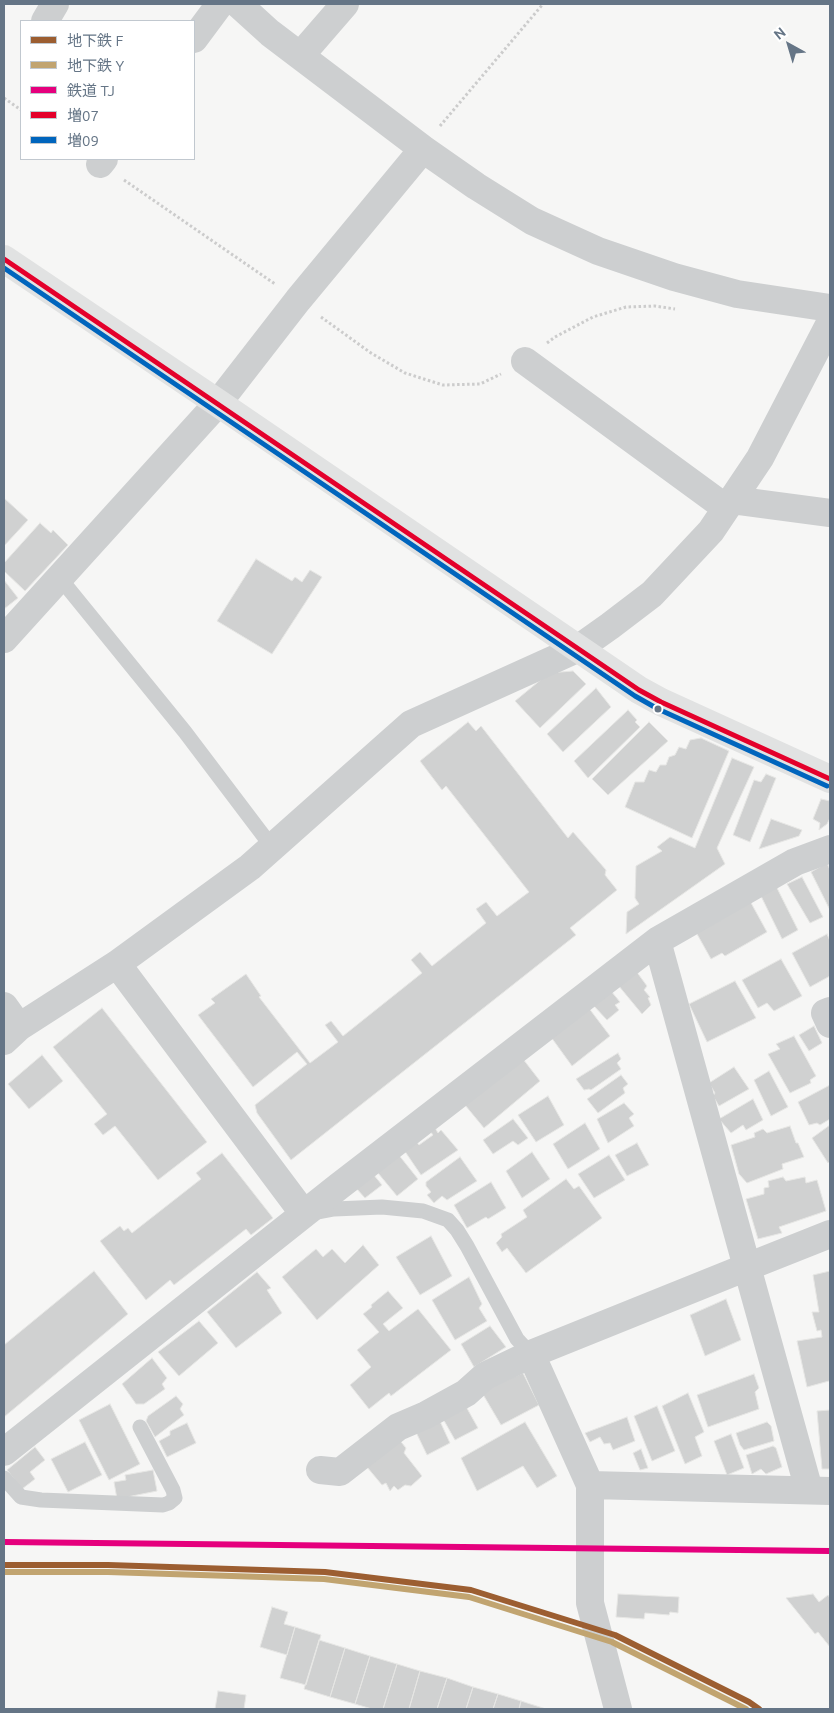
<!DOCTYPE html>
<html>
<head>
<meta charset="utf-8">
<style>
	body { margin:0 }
	#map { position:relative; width:834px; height:1713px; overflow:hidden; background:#f6f6f5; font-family:Ubuntu,"Noto Sans JP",sans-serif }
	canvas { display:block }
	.frame { position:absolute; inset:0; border:5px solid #657586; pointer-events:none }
	.legend { position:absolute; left:20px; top:20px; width:175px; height:140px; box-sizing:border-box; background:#fff; border:1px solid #c1c8cf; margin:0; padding:6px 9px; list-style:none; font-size:15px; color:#657586 }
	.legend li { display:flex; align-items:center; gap:10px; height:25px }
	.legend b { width:25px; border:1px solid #c1c8cf }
	.north { position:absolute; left:764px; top:20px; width:50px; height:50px; -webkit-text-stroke:4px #fff; paint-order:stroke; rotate:321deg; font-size:14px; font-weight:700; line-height:20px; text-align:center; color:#657586 }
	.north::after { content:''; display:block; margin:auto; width:18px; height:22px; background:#657586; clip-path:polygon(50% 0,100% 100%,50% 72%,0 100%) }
</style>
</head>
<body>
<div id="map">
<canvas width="834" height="1713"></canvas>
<div class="frame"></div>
<ul class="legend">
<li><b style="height:6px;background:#9c5e31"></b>地下鉄 F</li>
<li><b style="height:6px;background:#c1a470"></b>地下鉄 Y</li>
<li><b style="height:6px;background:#e5007d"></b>鉄道 TJ</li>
<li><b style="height:6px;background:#e4002b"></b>増07</li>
<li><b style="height:6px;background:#0065bd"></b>増09</li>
</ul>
<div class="north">N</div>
</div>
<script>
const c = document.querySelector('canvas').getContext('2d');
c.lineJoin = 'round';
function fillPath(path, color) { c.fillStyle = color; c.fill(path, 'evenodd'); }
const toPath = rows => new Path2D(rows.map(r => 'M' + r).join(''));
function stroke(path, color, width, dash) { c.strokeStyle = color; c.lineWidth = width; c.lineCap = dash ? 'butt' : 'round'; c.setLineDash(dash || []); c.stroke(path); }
const building = toPath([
	[4,498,28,520,4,546,4,498],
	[40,523,51,533,53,530,68,545,25,591,4,571,4,563,40,523],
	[256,559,292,581,295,577,302,582,310,570,322,577,272,654,217,621,256,559],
	[4,580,18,598,4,609,4,580],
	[573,671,586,684,540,728,515,701,549,673,573,671],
	[596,688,611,707,563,752,547,734,596,688],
	[628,710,637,720,635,722,640,727,588,778,574,761,628,710],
	[468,722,476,731,481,726,568,838,573,832,606,870,605,875,617,890,570,928,576,935,291,1160,257,1113,255,1105,307,1064,297,1052,253,1087,198,1015,215,1003,211,999,246,974,261,996,259,997,310,1063,338,1042,325,1025,331,1021,343,1036,422,973,411,960,420,952,432,966,486,923,476,909,486,902,497,916,529,892,446,786,442,790,420,761,468,722],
	[649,722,668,741,608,795,592,779,649,722],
	[701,738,729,751,692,838,625,807,635,782,644,782,649,770,656,772,660,765,666,765,669,757,675,755,679,747,686,749,690,740,701,738],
	[732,758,754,767,717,848,725,864,626,934,627,912,639,904,635,898,636,866,662,851,657,847,670,837,695,848,732,758],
	[766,774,776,778,750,842,733,835,754,780,761,782,766,774],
	[821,799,830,801,830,818,827,824,819,830,820,823,813,819,821,799],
	[771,819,802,830,799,836,759,849,771,819],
	[827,863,830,870,830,910,811,872,827,863],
	[802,877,823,917,810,923,787,884,802,877],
	[776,886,798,930,782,939,760,894,776,886],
	[750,901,767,932,725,956,722,953,711,959,692,925,750,901],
	[827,934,830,941,830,976,810,987,792,953,827,934],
	[781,959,802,996,774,1011,767,1003,758,1008,742,980,781,959],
	[636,971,647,986,644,990,650,997,648,998,651,1005,642,1014,618,985,636,971],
	[735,981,756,1018,707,1042,689,1004,735,981],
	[611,991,620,1002,615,1005,619,1010,607,1020,593,1005,611,991],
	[588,1007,610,1036,572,1066,551,1037,588,1007],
	[102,1008,207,1142,158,1180,115,1126,103,1135,94,1124,107,1114,53,1047,102,1008],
	[814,1026,822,1043,809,1051,799,1035,814,1026],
	[794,1036,816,1076,810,1080,811,1083,790,1093,768,1054,780,1049,776,1044,794,1036],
	[618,1053,621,1059,617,1063,621,1069,591,1090,589,1089,584,1090,576,1079,618,1053],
	[42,1055,63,1081,29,1109,8,1084,42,1055],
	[523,1059,540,1081,484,1128,465,1105,523,1059],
	[734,1067,749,1089,719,1106,713,1096,715,1093,709,1083,734,1067],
	[769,1071,788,1107,771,1116,754,1080,769,1071],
	[621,1075,628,1084,623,1088,625,1093,598,1113,587,1099,621,1075],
	[830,1085,830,1119,820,1125,817,1123,809,1125,798,1102,830,1085],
	[548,1096,564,1125,536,1142,518,1115,548,1096],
	[753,1099,763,1120,746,1130,743,1125,731,1133,719,1119,753,1099],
	[624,1103,634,1114,629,1118,634,1126,608,1143,597,1119,624,1103],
	[513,1119,528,1138,518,1145,513,1141,493,1154,483,1140,513,1119],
	[585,1123,600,1149,568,1169,553,1144,585,1123],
	[830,1125,830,1161,828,1163,812,1138,830,1125],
	[790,1126,796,1143,798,1143,804,1157,782,1164,783,1169,747,1183,739,1174,731,1145,755,1137,754,1133,763,1129,767,1133,790,1126],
	[435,1128,438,1133,441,1130,458,1150,421,1175,404,1150,415,1140,419,1145,433,1135,430,1131,435,1128],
	[637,1143,649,1165,627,1176,615,1155,637,1143],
	[532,1152,550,1179,522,1198,506,1171,532,1152],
	[222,1153,273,1218,251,1235,246,1229,174,1285,170,1280,146,1300,100,1241,120,1226,124,1231,128,1228,132,1233,201,1179,196,1173,222,1153],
	[398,1154,418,1179,397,1196,378,1173,398,1154],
	[609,1155,625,1180,594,1198,578,1174,609,1155],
	[460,1157,477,1181,447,1200,442,1196,434,1203,427,1195,431,1192,426,1186,426,1182,460,1157],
	[373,1174,382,1185,365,1198,356,1188,373,1174],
	[783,1177,786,1181,805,1177,806,1183,817,1180,826,1211,779,1227,782,1233,758,1239,746,1199,764,1194,764,1188,769,1187,768,1181,783,1177],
	[566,1179,574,1189,579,1186,602,1218,526,1273,507,1248,502,1252,496,1243,502,1237,501,1234,527,1217,523,1210,566,1179],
	[491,1182,506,1208,488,1219,486,1217,467,1228,454,1205,491,1182],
	[431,1236,452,1276,420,1295,396,1257,431,1236],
	[363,1245,379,1265,317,1320,282,1277,316,1249,323,1257,332,1249,345,1263,363,1245],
	[94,1271,128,1314,4,1417,4,1345,94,1271],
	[830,1271,830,1382,829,1381,807,1387,797,1341,822,1337,821,1330,817,1331,812,1312,819,1312,813,1275,830,1271],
	[257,1272,271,1288,267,1290,282,1313,236,1348,207,1312,257,1272],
	[469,1277,482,1304,479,1308,487,1321,455,1340,432,1300,469,1277],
	[388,1291,403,1308,383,1324,389,1331,418,1309,451,1350,391,1396,389,1393,369,1409,350,1385,371,1367,357,1350,379,1332,363,1314,372,1307,371,1305,388,1291],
	[726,1299,741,1340,705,1356,690,1315,726,1299],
	[199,1321,218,1343,179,1376,158,1352,199,1321],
	[490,1326,506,1347,474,1367,461,1344,490,1326],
	[152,1358,167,1378,162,1384,165,1389,144,1404,136,1404,122,1384,152,1358],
	[523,1373,539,1405,501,1425,481,1391,523,1373],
	[754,1374,759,1388,755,1392,759,1409,708,1427,697,1395,754,1374],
	[688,1393,704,1432,695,1437,702,1456,685,1464,662,1406,688,1393],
	[176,1396,183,1404,180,1409,184,1415,155,1437,146,1421,148,1416,176,1396],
	[464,1403,478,1428,455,1440,442,1417,464,1403],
	[110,1404,140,1464,109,1480,79,1420,110,1404],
	[657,1406,675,1451,652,1461,634,1416,657,1406],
	[830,1410,830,1469,822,1469,817,1411,830,1410],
	[438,1417,450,1443,427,1455,415,1430,438,1417],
	[627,1417,635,1441,613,1450,610,1443,604,1444,600,1437,590,1442,585,1433,627,1417],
	[525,1422,557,1476,537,1488,523,1466,477,1491,461,1458,525,1422],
	[767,1422,771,1426,774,1441,744,1450,740,1445,736,1433,767,1422],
	[187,1423,196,1443,167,1457,159,1441,170,1435,170,1431,187,1423],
	[731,1434,744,1468,727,1475,714,1441,731,1434],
	[397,1437,406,1448,404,1453,422,1476,411,1486,405,1485,398,1490,394,1486,390,1491,386,1483,382,1485,367,1467,397,1437],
	[85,1442,102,1475,68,1492,51,1459,85,1442],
	[773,1446,776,1448,782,1467,766,1474,761,1469,752,1474,746,1455,773,1446],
	[35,1447,45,1460,30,1472,35,1479,22,1489,7,1470,35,1447],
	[641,1449,648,1468,640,1470,633,1453,641,1449],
	[153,1470,157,1491,117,1499,114,1482,126,1480,125,1475,153,1470],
	[618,1594,679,1597,678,1613,670,1612,669,1615,645,1613,644,1619,616,1617,618,1594],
	[813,1594,819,1602,828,1595,830,1598,830,1647,818,1632,815,1634,786,1598,813,1594],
	[272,1607,288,1612,284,1624,295,1627,287,1655,260,1647,272,1607],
	[295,1627,321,1635,306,1685,280,1678,295,1627],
	[319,1640,345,1648,330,1697,304,1689,319,1640],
	[345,1648,370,1656,355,1704,330,1697,345,1648],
	[370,1656,397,1664,383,1709,372,1709,355,1704,370,1656],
	[397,1664,420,1671,409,1709,383,1709,397,1664],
	[420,1671,447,1678,437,1709,409,1709,420,1671],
	[447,1678,473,1687,466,1709,437,1709,447,1678],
	[473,1687,498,1694,493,1709,466,1709,473,1687],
	[218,1691,246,1695,244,1709,215,1709,218,1691],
	[498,1694,521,1701,519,1709,493,1709,498,1694],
	[521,1701,546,1709,519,1709,521,1701]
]);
fillPath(building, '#d0d1d1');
stroke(building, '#e6e6e4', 1);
stroke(toPath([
	[4,98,21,110],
	[440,126,543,4],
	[124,180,275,284],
	[321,317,371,353,405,373,443,385,480,384,501,374],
	[547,343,555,337,593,317,626,307,655,306,675,309]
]), '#ccc', 3, [2.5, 2.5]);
stroke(toPath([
	[59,577,185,732,272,847],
	[313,1213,334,1209,382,1207,423,1211,448,1220,457,1230,467,1246,517,1339,531,1354],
	[4,1478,21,1497,41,1500,163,1505,169,1503,175,1498,173,1490,140,1427]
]), '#cdcfd0', 15);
stroke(toPath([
	[238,4,270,33,423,149,476,186,532,221,598,251,674,277,737,294,830,308],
	[45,21,55,4],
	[194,39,220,4],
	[300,56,345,4],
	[100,164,104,159],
	[525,361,726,508],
	[732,500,830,513],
	[4,639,218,403,298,300,423,149],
	[117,964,304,1214],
	[4,1006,19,1027],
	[830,1011,825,1013,830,1024],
	[4,1041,19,1027,117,964,250,867,411,724,579,648,610,626,652,594,711,531,760,458,830,323],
	[4,1452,338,1187,657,941],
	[320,1470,340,1472,398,1427,426,1415,466,1393,485,1376,531,1354],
	[590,1485,830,1491],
	[809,1490,747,1267,830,1234],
	[618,1709,590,1603,590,1485,531,1354,747,1267,657,941,795,862,830,849]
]), '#cdcfd0', 28);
stroke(toPath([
	[4,259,218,403,639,690,661,702,830,779]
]), '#e1e2e2', 28);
stroke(toPath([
	[4,259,639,690,661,702,830,779]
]), '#e4002b', 5);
stroke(toPath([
	[4,268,635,696,658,709,827,786]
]), '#0065bd', 5);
stroke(toPath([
	[4,1542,830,1551]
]), '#e5007d', 6);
stroke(toPath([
	[4,1565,108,1565,325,1572,471,1590,615,1635,749,1702,759,1709]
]), '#9c5e31', 6);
stroke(toPath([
	[4,1572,108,1572,324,1579,469,1597,612,1642,746,1709]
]), '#c1a470', 6);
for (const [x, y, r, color] of [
	[658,709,4.5,"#657586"]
]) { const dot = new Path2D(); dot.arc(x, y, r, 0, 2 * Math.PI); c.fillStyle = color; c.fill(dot); stroke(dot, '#fff', 2); }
</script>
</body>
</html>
